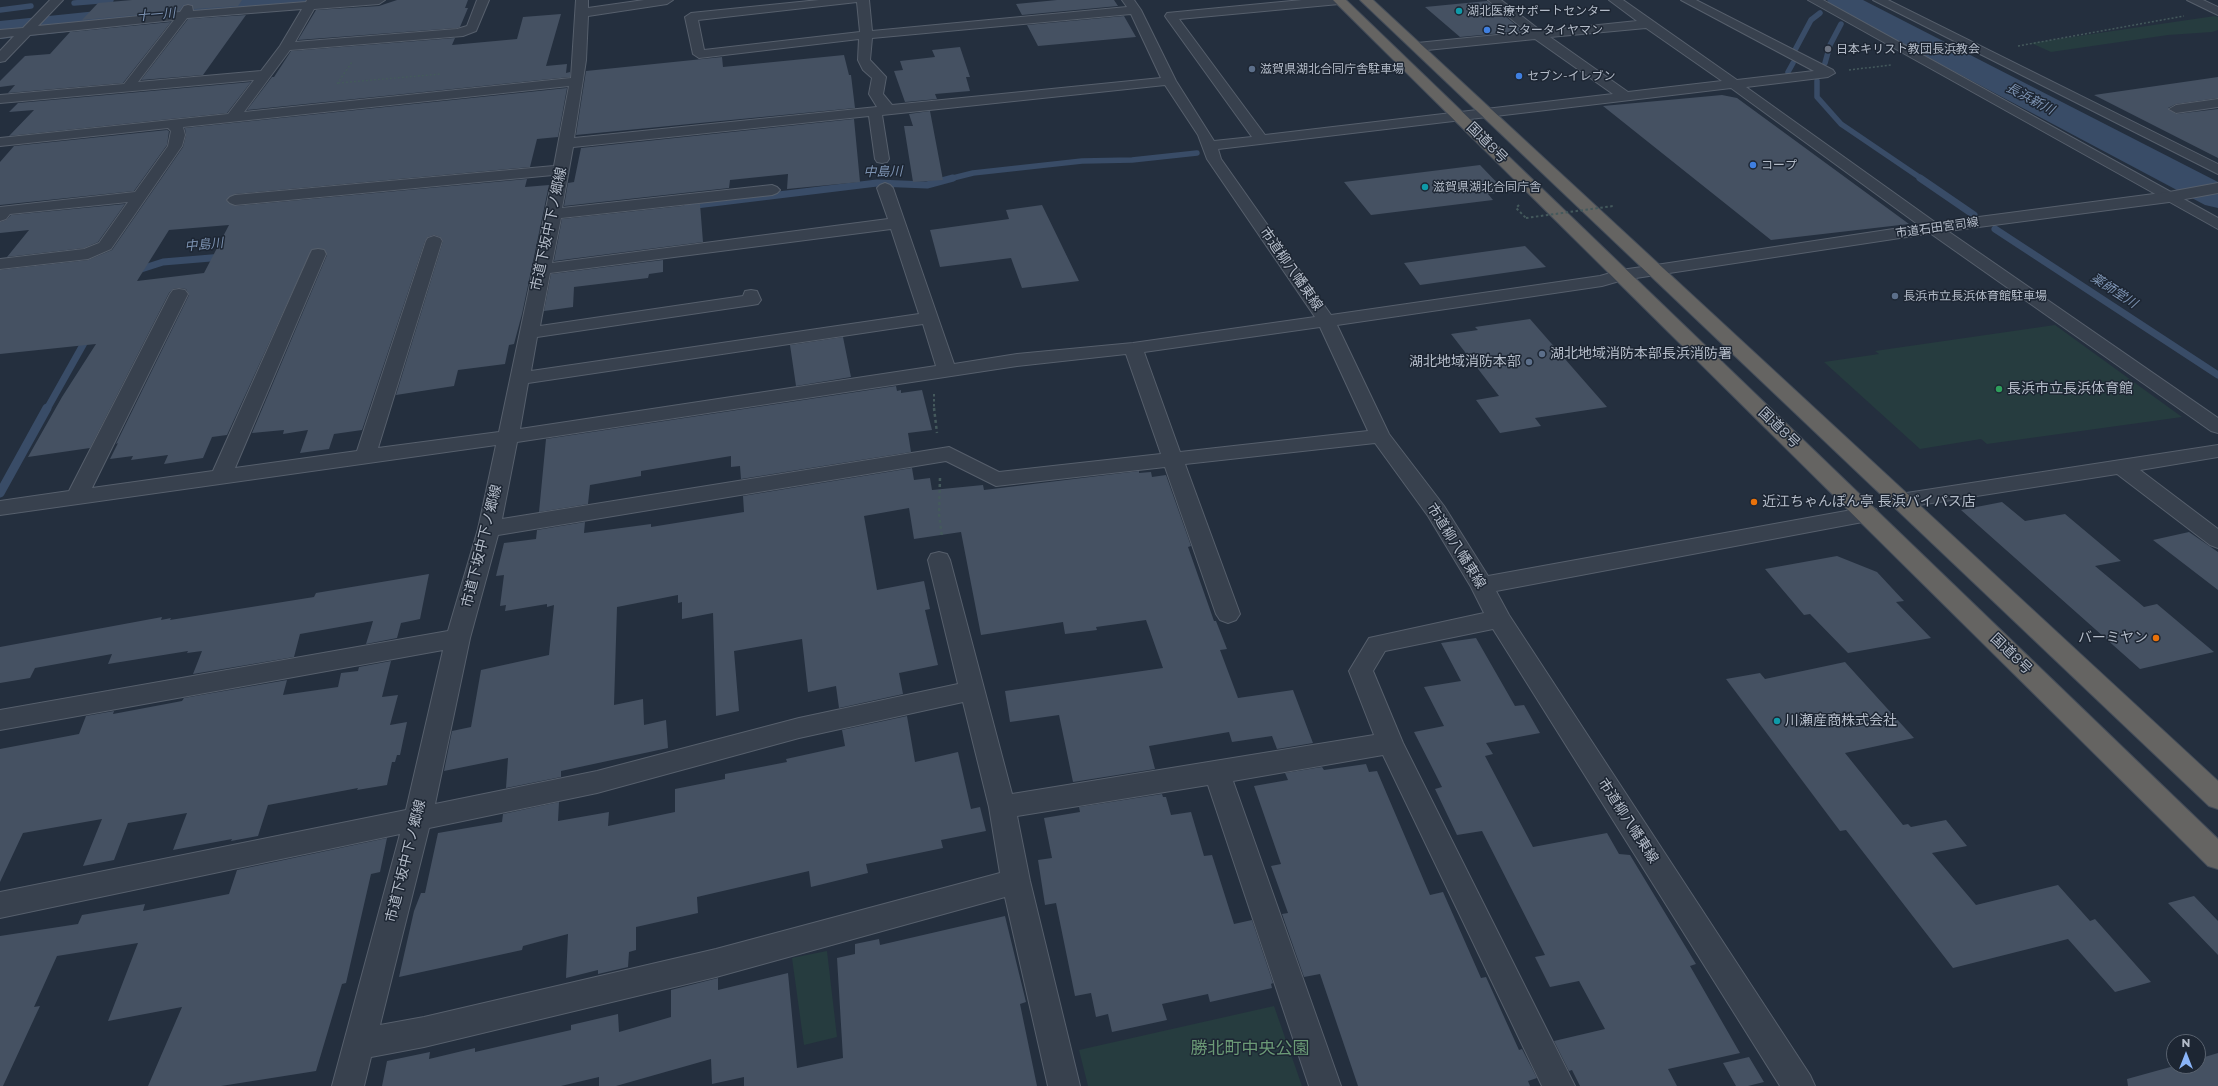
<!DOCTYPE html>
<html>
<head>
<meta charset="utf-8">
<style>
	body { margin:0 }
	#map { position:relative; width:2218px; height:1086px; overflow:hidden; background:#242f3e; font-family:Montserrat,sans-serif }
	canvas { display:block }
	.north { position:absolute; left:2166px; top:1034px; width:40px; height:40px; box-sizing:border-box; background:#1d2633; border:1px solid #59626f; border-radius:50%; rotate:0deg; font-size:11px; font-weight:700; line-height:16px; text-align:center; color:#b4bcc9 }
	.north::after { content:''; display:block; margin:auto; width:14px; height:18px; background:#8ab4f8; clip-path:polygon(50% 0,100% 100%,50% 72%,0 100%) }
</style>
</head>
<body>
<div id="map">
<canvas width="2218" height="1086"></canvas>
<div class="north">N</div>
</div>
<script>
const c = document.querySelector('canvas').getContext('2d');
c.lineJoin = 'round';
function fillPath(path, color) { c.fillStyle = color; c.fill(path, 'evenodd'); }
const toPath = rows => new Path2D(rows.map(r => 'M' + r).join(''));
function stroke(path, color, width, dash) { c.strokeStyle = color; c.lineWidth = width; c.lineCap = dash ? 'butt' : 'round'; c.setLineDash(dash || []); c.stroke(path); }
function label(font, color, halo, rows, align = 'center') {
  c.font = font + ' Montserrat,"Noto Sans JP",sans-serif'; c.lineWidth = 3; c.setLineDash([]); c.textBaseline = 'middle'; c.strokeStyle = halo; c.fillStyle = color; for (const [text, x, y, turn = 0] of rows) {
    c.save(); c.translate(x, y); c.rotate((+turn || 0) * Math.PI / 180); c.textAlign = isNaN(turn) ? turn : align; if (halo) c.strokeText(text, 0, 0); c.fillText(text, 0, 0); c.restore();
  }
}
fillPath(toPath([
	[2215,16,2218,17,2218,30,2212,32,2168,35,2051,52,2031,43],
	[2055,325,2182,417,1987,444,1981,439,1920,449,1824,362,1879,354,1875,351],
	[827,951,837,1037,804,1045,792,958],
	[1274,1006,1302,1086,1088,1086,1079,1050]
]), '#263c3f');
stroke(toPath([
	[74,3,111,0],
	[0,10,31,6],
	[1858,11,1860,10],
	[1795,50,1811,20,1820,13],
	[1825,63,1830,45,1841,24],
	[1788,72,1793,63],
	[1817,81,1817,97,1841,124,1922,179],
	[949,179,973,173,1082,161,1132,160,1197,153]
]), '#394c67', 5.5);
stroke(toPath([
	[1920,178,1974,215],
	[688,206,877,183,927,185,953,178],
	[1995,229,2218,375],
	[135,271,163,262,223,257],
	[47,409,88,336]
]), '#394c67', 7);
stroke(toPath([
	[0,493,47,408]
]), '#394c67', 9);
fillPath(toPath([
	[204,0,325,0,321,6,311,8,210,17,0,39,0,21,204,0],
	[1827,0,1863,0,2218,182,2218,208,2205,205,1831,6,1827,0]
]), '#394c67');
fillPath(toPath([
	[132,0,242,0,238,6,194,9,192,5,188,4,183,5,179,11,82,20,98,3],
	[397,0,468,0,465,8,468,8,460,27,457,28,298,40,316,10,379,6],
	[1057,0,1114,0,1118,6,1022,15,1016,4],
	[1487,1,1523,31,1460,37,1425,7],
	[561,14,546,66,567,64,566,73,570,72,570,77,247,110,272,77,274,77,291,51,455,38,452,45,517,39,523,17],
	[246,15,203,75,141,80,188,19],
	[1124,16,1136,37,1038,46,1027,25],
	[171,22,123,83,8,93,15,85,0,87,0,81,25,56,50,54,70,32],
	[960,47,970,77,966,77,970,91,935,94,937,99,905,102,894,71,903,70,900,61,935,57,932,50],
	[844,55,849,75,851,75,855,108,576,135,586,71,722,57,723,67],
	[2218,77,2218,98,2176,104,2168,108,2176,114,2218,109,2218,158,2094,95],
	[251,82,227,113,9,136,34,110,9,112,18,103],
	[567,88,558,137,537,139,530,167,235,194,226,200,235,206,527,179,525,187,549,185,522,314,514,344,509,345,505,364,458,370,454,386,396,395,443,241,440,237,434,235,428,237,425,241,362,430,334,434,329,449,300,453,308,430,283,434,284,430,252,433,327,255,324,249,312,249,227,435,212,437,203,458,164,464,168,455,131,460,133,456,110,459,118,443,116,444,189,295,186,289,179,288,173,289,169,293,90,448,28,457,62,397,96,344,0,354,0,270,88,260,112,250,183,147,186,135,185,128],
	[229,225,204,273,137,281,169,230],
	[1722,95,1737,98,1909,224,1771,240,1603,106],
	[930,111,943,180,913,182,904,126,913,126,909,114],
	[854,119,860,182,787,189,788,174,730,180,729,188,564,206,568,183,574,182,581,148],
	[167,130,169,131,167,145,134,191,0,205,0,162,14,146],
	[1480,165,1506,192,1488,194,1493,200,1371,215,1344,182],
	[125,204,98,242,84,248,7,257,29,230,0,233,0,222,6,220,11,215],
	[700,204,703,242,554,261,562,219],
	[1042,205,1079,281,1022,288,1011,258,940,267,930,230,1009,219,1006,210],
	[1525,246,1546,267,1420,285,1404,263],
	[663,260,663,272,649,274,648,278,574,287,573,307,544,311,551,274],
	[1530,319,1607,407,1535,418,1541,426,1500,433,1476,400,1499,396,1451,334,1478,330,1475,327],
	[843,337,851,377,796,386,790,345],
	[896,386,897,391,901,390,901,393,922,390,932,430,908,433,911,452,741,479,740,466,731,467,731,456,641,471,641,476,590,485,588,504,539,512,546,439],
	[912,468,914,480,930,478,932,490,983,485,984,490,1139,471,1139,473,1151,472,1152,477,1166,475,1191,546,1188,547,1214,621,1216,621,1227,649,1220,650,1238,698,1293,690,1313,743,1277,749,1272,736,1232,742,1229,732,1149,746,1155,769,1073,782,1059,715,1010,722,1005,691,1163,668,1146,620,1096,627,1097,630,1065,634,1063,622,981,635,961,532,914,539,909,508,864,516,877,590,924,581,930,609,925,610,938,665,899,673,903,694,839,708,836,686,808,692,802,639,734,651,739,711,716,716,713,613,682,619,682,602,678,603,678,595,617,607,614,705,643,699,644,725,666,720,668,748,561,771,561,777,506,788,508,758,444,771,452,731,471,727,481,670,549,655,554,605,547,607,547,604,505,611,506,605,500,606,504,575,496,576,504,543,536,539,537,530,585,522,584,533,651,524,651,527,744,512,743,496],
	[2002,502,2025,521,2065,514,2121,561,2095,566,2144,607,2157,604,2214,652,2140,669,1961,510],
	[2189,532,2218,552,2218,590,2153,540],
	[1837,556,1877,572,1904,601,1896,602,1931,638,1848,653,1810,614,1804,615,1765,569],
	[429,574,420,619,401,623,397,638,366,644,373,621,300,634,294,657,193,674,202,651,187,653,188,651,108,664,112,654,35,668,30,678,0,683,0,647,162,617,161,620,171,618,170,620,314,597,316,593],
	[1476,638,1515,706,1524,705,1540,733,1486,743,1493,754,1485,756,1533,847,1607,833,1619,854,1630,855,1696,964,1690,966,1740,1053,1668,1069,1677,1086,1580,1086,1572,1070,1569,1071,1554,1041,1605,1029,1579,981,1550,987,1535,957,1545,955,1482,831,1457,835,1435,789,1442,787,1414,732,1444,726,1424,687,1461,681,1441,643],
	[391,661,382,697,398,695,390,725,407,722,400,755,397,755,395,762,392,762,387,785,357,790,358,788,268,805,258,836,231,841,232,839,173,850,187,813,128,823,114,860,83,866,102,819,23,833,0,882,0,749,79,734,86,716,114,711,113,714,182,701,184,698,287,680,283,695,338,687,341,673,358,671,359,667],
	[1845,662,1914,738,1845,753,1903,825,1908,824,1911,827,1946,820,1967,846,1932,853,1976,905,2058,885,2090,921,2095,919,2151,982,2115,992,2068,939,1953,968,1846,830,1840,831,1726,679,1760,673,1765,679],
	[907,716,915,762,958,752,971,809,980,807,986,831,941,840,943,848,866,864,868,873,811,887,809,871,697,897,698,913,636,927,636,950,629,952,628,967,598,974,598,970,566,978,568,934,523,946,522,950,399,977,414,911,421,893,425,893,438,833,502,822,503,814,559,802,558,821,609,812,608,826,675,812,675,789,725,779,725,774,787,762,786,759,845,746,842,730],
	[1366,764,1369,772,1377,771,1430,895,1443,892,1481,978,1486,977,1519,1050,1522,1049,1537,1078,1528,1081,1530,1086,1358,1086,1320,974,1304,977,1282,914,1288,913,1271,866,1281,864,1254,786,1288,780,1285,773,1322,767,1324,770],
	[1162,794,1163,797,1166,797,1171,815,1191,812,1204,856,1212,855,1234,924,1252,920,1273,983,1271,984,1272,988,1210,1002,1208,994,1162,1004,1167,1020,1112,1032,1108,1014,1096,1017,1091,993,1075,996,1056,903,1045,905,1038,860,1052,858,1044,818,1080,812,1079,807],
	[387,838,380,872,371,874,346,983,342,984,316,1071,221,1086,148,1086,182,1007,108,1021,138,943,57,956,34,1007,40,1006,3,1086,0,1086,0,936,78,924,82,915,145,904,143,911,229,894,237,870],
	[2194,896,2218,921,2218,955,2168,903],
	[1005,916,1026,1002,1020,1004,1037,1086,744,1086,744,1077,712,1084,711,1059,616,1086,599,1086,599,1077,561,1086,382,1086,387,1061,430,1052,429,1059,475,1048,475,1052,571,1030,571,1025,618,1014,619,1032,671,1017,671,990,718,978,718,990,788,973,797,1068,843,1058,837,958,855,954,855,944,879,939,880,945],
	[2218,1053,2218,1086,2128,1086,2127,1079,2174,1066,2198,1066,2198,1059],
	[1749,1057,1764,1082,1748,1086,1736,1086,1723,1063]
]), '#455162');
const minor = toPath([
	[50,0,63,0,38,26,180,12,184,6,188,5,192,6,193,11,306,2,307,0,385,0,379,4,314,9,295,42,457,29,467,26,477,0,489,0,476,31,463,36,290,50,244,112,571,78,576,0,588,0,588,8,644,0,673,0,667,4,588,16,586,60,574,138,877,107,869,94,872,78,863,70,858,60,859,39,699,58,693,54,685,17,691,13,819,0,869,0,872,31,1127,7,1122,0,1134,0,1141,10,1176,81,1214,141,1252,137,1167,19,1165,16,1167,13,1302,0,1345,0,1339,4,1179,19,1265,135,1613,94,1535,39,1417,51,1411,47,1417,43,1527,32,1488,0,1501,0,1541,31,1637,21,1609,0,1623,0,1737,80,1814,71,1681,0,1696,0,1833,70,1835,73,1828,77,1746,87,1939,225,2218,418,2218,433,2211,431,1927,231,1731,88,1218,149,1221,159,1331,315,1600,276,1621,270,1656,265,1662,266,1664,270,1662,274,1623,280,1602,286,1337,325,1389,434,1444,506,1488,576,1868,507,1876,509,1879,514,1876,519,1868,521,1496,591,1509,615,1810,1075,1815,1086,1780,1086,1493,629,1385,651,1373,671,1403,743,1575,1086,1542,1086,1383,755,1233,781,1341,1086,1309,1086,1208,785,1017,816,1030,881,1080,1086,1048,1086,1005,897,716,977,424,1047,371,1057,364,1086,332,1086,400,834,0,918,0,892,406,810,443,650,0,730,0,710,448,631,478,529,496,445,0,515,0,501,69,491,170,294,173,290,179,289,185,290,188,294,92,488,213,471,310,254,312,250,318,249,324,250,326,254,235,468,357,451,426,241,428,238,434,236,440,238,442,241,378,448,499,432,553,175,235,205,230,203,227,200,230,197,235,195,554,166,569,86,183,127,185,135,182,146,111,249,88,259,0,269,0,259,84,249,99,243,128,202,10,214,6,219,0,221,0,207,135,192,168,146,171,131,168,128,0,146,0,138,228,114,254,80,0,103,0,95,124,84,174,20,30,35,5,61,0,62,0,51,14,36,0,38,0,30,23,28,50,0],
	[857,2,860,32,704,50,698,20,857,2],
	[302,9,280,46,261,71,138,82,187,18,302,9],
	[1131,14,1161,78,892,105,883,94,886,77,870,60,872,38,1131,14],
	[1646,28,1722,81,1628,92,1550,37,1646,28],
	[1165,85,1198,135,1207,159,1315,317,1133,343,1017,354,954,364,893,188,890,185,885,183,880,185,877,188,888,219,552,263,561,218,772,195,777,193,780,190,777,187,772,185,562,208,573,147,869,116,875,159,877,162,882,163,887,162,889,159,882,115,1165,85],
	[891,229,919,314,531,371,537,337,752,305,758,304,761,300,757,291,751,290,745,291,743,296,540,326,550,273,891,229],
	[923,324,936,366,520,429,528,383,923,324],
	[1320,327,1368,431,1180,452,1144,352,1320,327],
	[1126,354,1161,454,999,472,949,447,502,519,517,442,1017,366,1126,354],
	[1375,443,1428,516,1471,587,1484,613,1369,638,1349,671,1374,735,1012,794,950,560,947,554,939,552,931,554,928,560,958,684,799,718,597,771,435,804,470,638,498,535,946,461,996,486,1165,467,1216,614,1220,620,1228,623,1236,620,1240,614,1185,464,1375,443],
	[963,702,989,807,1000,873,716,949,424,1017,380,1025,429,828,597,793,799,738,963,702],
	[1808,0,1823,0,2218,218,2218,229,1808,0],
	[1873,0,1888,0,2218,164,2218,174,1873,0],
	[2187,0,2203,0,2218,7,2218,15,2187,0],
	[2218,99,2218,107,2176,113,2169,109,2176,105,2218,99],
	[2218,445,2218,457,2140,470,2218,529,2218,548,2210,545,2117,474,1900,508,1893,506,1889,501,1893,496,1900,494,2218,445]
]);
const tertiary = toPath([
	[2218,183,2218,193,2169,202,1933,233,1656,275,1650,274,1648,270,1650,266,1656,265,1933,223,2169,192,2218,183]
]);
const trunk = toPath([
	[1333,0,1346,0,2218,839,2218,869,2208,866,1333,0],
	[1360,0,1373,0,2218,781,2218,809,2209,806,1360,0]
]);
stroke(minor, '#565f6c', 2);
stroke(tertiary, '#565f6c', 2);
stroke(trunk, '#434c59', 2);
stroke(toPath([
	[2018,46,2184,16],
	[1849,70,1891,65],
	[338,83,441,74],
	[337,84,352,62]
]), '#44595c', 1.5, [2, 2]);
stroke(toPath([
	[1519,205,1516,208,1526,218],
	[934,394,934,409]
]), '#44595c', 2, [2.5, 2.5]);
stroke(toPath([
	[934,408,937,433],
	[940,478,939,514,942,537]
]), '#44595c', 2.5, [3, 3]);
fillPath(minor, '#38414e');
fillPath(tertiary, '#38414e');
fillPath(trunk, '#656462');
stroke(toPath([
	[1526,218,1613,206]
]), '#44595c', 2, [2.5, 2.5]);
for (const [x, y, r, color] of [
	[1459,11,4,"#0f9aa8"],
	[1487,30,4,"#3f7fe0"],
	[1828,49,4,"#6b7280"],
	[1252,69,4,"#5c6f8a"],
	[1519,76,4,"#3f7fe0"],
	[1753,165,4,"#3f7fe0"],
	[1425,187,4,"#0f9aa8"],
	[1895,296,4,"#5c6f8a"],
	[1542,354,4,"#5c6f8a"],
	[1529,362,4,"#5c6f8a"],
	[1999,389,4,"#2e9e5b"],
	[1754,502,4,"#e8710a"],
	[2156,638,4,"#e8710a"],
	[1777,721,4,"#0f9aa8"]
]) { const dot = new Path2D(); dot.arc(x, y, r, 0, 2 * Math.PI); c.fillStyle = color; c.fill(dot); stroke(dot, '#1d2633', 1.5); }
label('12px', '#b4bcc9', '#1d2633', [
	["湖北医療サポートセンター",1467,11],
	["ミスタータイヤマン",1495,30],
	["日本キリスト教団長浜教会",1836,49],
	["滋賀県湖北合同庁舎駐車場",1260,69],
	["セブン-イレブン",1527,76],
	["コープ",1761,165],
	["滋賀県湖北合同庁舎",1433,187],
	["長浜市立長浜体育館駐車場",1903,296]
], 'left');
label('12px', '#b4bcc9', '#1d2633', [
	["市道石田宮司線",1937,228,-8]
]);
label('italic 13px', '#7c92b1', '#1d2633', [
	["十一川",156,15,-5],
	["長浜新川",2030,99,28],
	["中島川",883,172,-1],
	["中島川",204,245,-6],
	["薬師堂川",2114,291,33]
]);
label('14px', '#b4bcc9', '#1d2633', [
	["国道8号",1487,143,45],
	["市道下坂中下ノ郷線",549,229,-78],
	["市道柳八幡東線",1291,269,55],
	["国道8号",1779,428,44],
	["市道下坂中下ノ郷線",482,546,-76],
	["市道柳八幡東線",1456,546,58],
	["国道8号",2011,654,44],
	["市道柳八幡東線",1628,821,57],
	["市道下坂中下ノ郷線",406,861,-76]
]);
label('14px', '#b4bcc9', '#1d2633', [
	["湖北地域消防本部長浜消防署",1550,354],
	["湖北地域消防本部",1521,362,"right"],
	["長浜市立長浜体育館",2007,389],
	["近江ちゃんぽん亭 長浜バイパス店",1762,502],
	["バーミヤン",2148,638,"right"],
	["川瀬産商株式会社",1785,721]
], 'left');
label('17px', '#6b9a76', '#1d2633', [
	["勝北町中央公園",1250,1049]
]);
</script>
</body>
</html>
